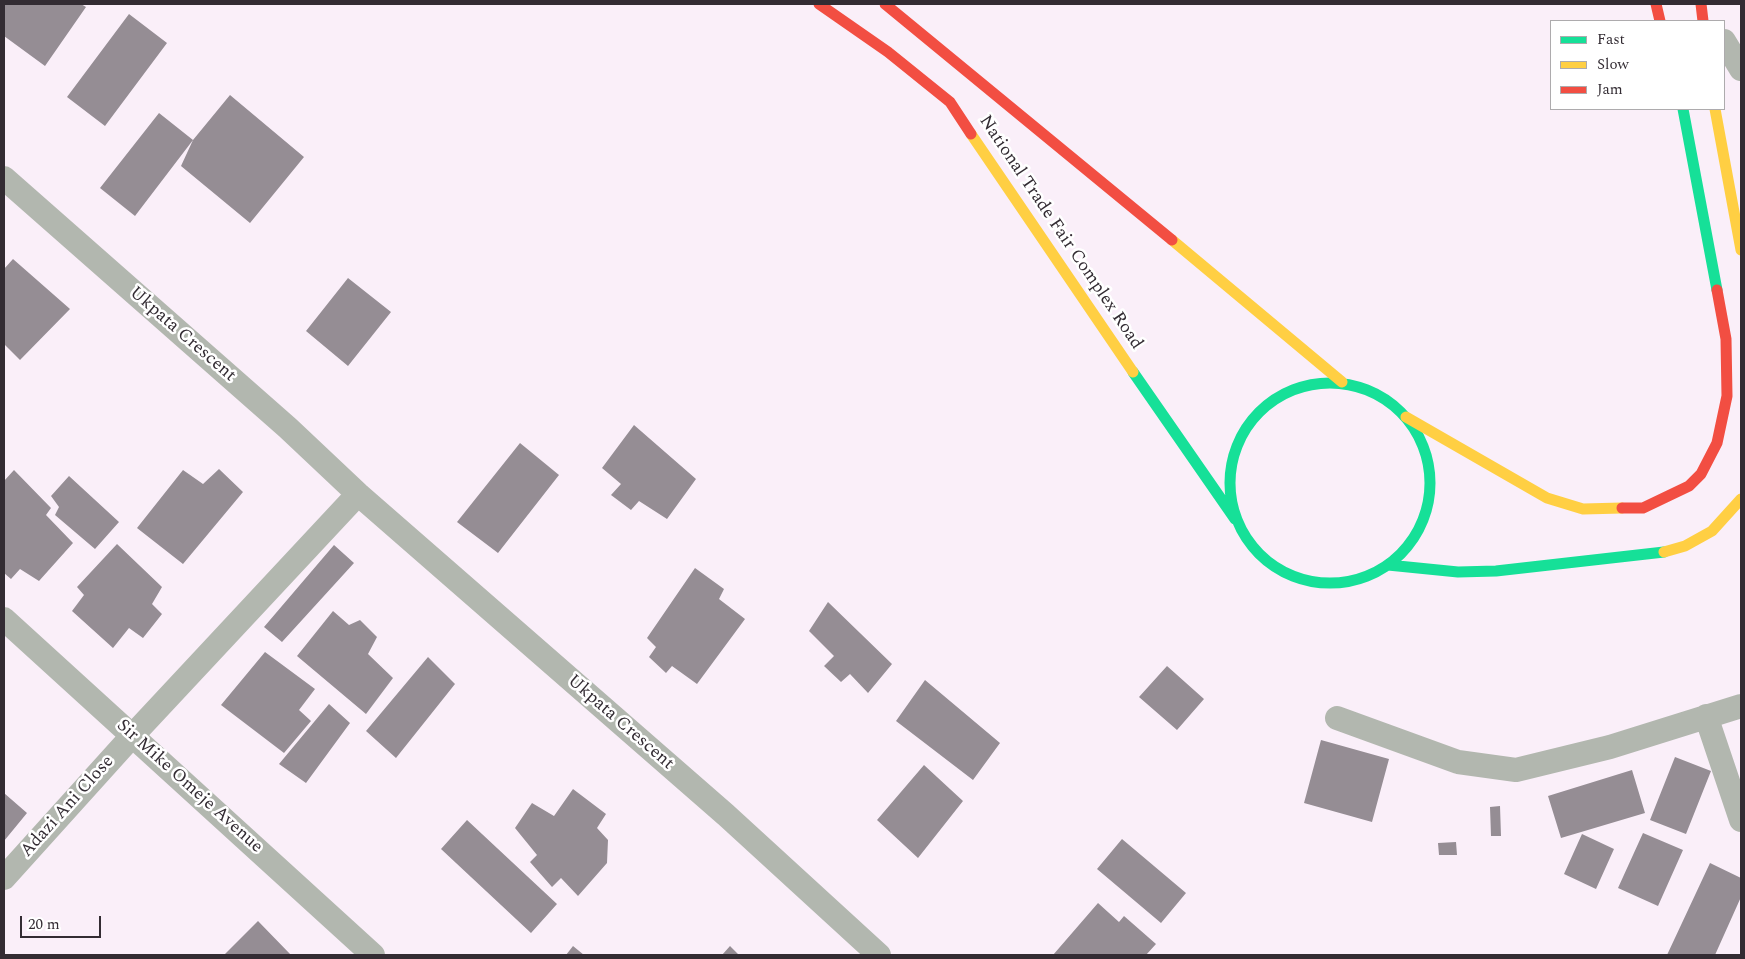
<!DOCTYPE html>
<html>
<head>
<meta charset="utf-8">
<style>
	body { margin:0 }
	#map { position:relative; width:1745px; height:959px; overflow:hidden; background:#faeff9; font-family:Spectral,serif }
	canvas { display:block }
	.frame { position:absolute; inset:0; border:5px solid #332c33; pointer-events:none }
	.legend { position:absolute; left:1550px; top:20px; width:175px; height:90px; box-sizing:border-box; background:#fff; border:1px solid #adabad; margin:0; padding:6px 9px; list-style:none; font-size:15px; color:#332c33 }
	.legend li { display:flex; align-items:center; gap:10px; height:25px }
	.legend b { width:25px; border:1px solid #adabad }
	.scale { position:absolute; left:20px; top:916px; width:81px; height:22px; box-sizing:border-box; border:2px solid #332c33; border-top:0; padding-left:6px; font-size:15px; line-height:18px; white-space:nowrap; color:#332c33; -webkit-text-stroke:4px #fff; paint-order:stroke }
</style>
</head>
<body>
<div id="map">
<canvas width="1745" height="959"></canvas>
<div class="frame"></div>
<ul class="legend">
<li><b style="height:6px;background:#16e098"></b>Fast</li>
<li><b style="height:6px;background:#ffcf43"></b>Slow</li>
<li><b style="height:6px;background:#f24e42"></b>Jam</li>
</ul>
<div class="scale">20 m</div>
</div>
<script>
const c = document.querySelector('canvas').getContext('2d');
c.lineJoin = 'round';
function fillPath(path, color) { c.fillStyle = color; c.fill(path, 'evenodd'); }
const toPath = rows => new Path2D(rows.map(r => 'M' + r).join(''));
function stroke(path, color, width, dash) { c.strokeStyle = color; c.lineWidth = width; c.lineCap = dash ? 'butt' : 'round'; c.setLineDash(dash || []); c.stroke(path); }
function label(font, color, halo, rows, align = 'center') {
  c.font = font + ' Spectral,serif'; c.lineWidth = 5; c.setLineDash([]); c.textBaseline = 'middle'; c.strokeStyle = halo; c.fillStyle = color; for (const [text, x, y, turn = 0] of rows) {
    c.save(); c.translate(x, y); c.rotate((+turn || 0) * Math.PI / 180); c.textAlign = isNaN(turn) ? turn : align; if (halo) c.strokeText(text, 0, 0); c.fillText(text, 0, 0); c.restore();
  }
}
fillPath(toPath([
	[4,4,81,4,86,7,45,66,4,36],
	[129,14,167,43,105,126,67,97],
	[230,95,304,157,250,223,181,166,193,140],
	[159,113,193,140,135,216,100,188],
	[13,259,70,309,20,360,4,344,4,269],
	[348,278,391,312,348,366,306,331],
	[634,425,696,479,667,519,639,501,631,510,611,495,621,484,602,468],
	[520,443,559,475,498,553,457,522],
	[219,469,243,492,183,564,137,528,183,470,203,484],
	[14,470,51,508,46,515,73,543,39,581,20,569,11,579,4,573,4,481],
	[69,476,119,522,95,549,55,515,59,507,51,496],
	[117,544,162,587,152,604,162,614,143,638,129,628,113,648,72,611,84,595,77,587],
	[334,545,354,563,282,642,264,627],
	[695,568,724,589,719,599,745,619,697,684,672,666,666,673,649,657,656,647,647,638],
	[828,602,892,664,868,693,850,674,841,682,824,666,834,656,809,631],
	[333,611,349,625,360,620,377,637,368,654,393,678,366,714,297,656],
	[265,652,315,689,299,710,311,721,284,753,221,705],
	[428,657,455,684,396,758,366,731],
	[1167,666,1204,699,1177,730,1139,697],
	[925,680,1000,743,973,780,896,721],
	[329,704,350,723,306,783,279,764],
	[1321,740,1389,759,1372,822,1304,803],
	[1675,757,1711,771,1686,834,1650,820],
	[924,765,963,801,918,858,877,820],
	[1632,770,1645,813,1561,838,1548,796],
	[573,789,606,814,597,828,608,840,607,863,578,896,561,878,552,887,530,862,537,855,515,828,532,803,554,816],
	[4,793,27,813,4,841],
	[1500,806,1501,836,1491,836,1490,807],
	[467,820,557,904,531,933,441,849],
	[1643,833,1683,850,1658,906,1618,888],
	[1582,834,1614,849,1596,889,1564,874],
	[1122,839,1186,893,1161,923,1097,869],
	[1456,842,1457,855,1439,855,1438,843],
	[1710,863,1741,878,1741,897,1715,955,1667,955],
	[1098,903,1119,922,1124,916,1156,944,1146,955,1053,955],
	[258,921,291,955,224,955],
	[573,946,584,955,566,955],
	[730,946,739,955,722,955]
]), '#958d94');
stroke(toPath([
	[1724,41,1741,69],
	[4,178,288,428,358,494,726,815,879,955],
	[4,619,373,955],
	[1706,716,1741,820],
	[1337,718,1458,762,1516,770,1610,747,1741,706],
	[4,878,133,735,358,494]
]), '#b2b7af', 24);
stroke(toPath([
	[1683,109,1717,290],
	[1133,372,1235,519],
	'1230 483a100 100 0 1 1 200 0a100 100 0 1 1-200 0Z',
	[1388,565,1458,572,1496,571,1664,552]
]), '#16e098', 11);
stroke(toPath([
	[1715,109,1741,250],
	[971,134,1133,372],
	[1172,240,1342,382],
	[1406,417,1547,498,1583,509,1622,508],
	[1664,552,1685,546,1712,531,1741,499]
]), '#ffcf43', 11);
stroke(toPath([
	[819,4,888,52,950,102,971,134],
	[885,4,1172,240],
	[1656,4,1660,21],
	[1701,4,1703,21],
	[1622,508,1643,508,1689,486,1701,474,1717,443,1727,396,1726,339,1717,290]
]), '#f24e42', 11);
label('18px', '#332c33', '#fff', [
	["National Trade Fair Complex Road",1060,233,56],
	["Ukpata Crescent",182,335,41],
	["Ukpata Crescent",620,723,41],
	["Sir Mike Omeje Avenue",189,787,42],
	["Adazi Ani Close",68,807,-48]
]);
</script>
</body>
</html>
